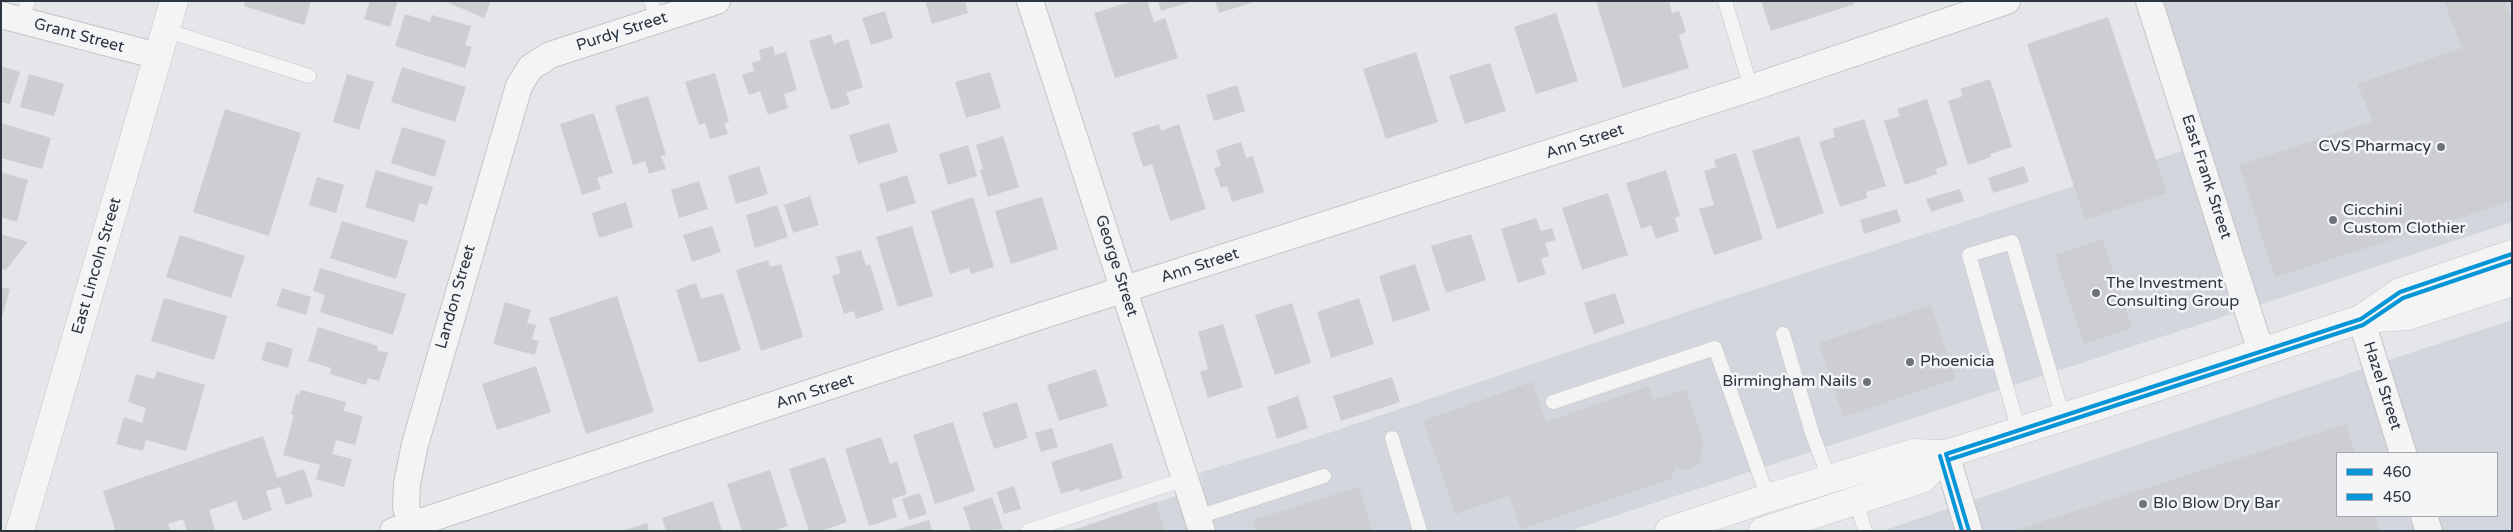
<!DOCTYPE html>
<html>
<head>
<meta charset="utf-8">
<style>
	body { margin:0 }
	#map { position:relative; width:2513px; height:532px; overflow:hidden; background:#e4e6e9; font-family:"Varela Round",sans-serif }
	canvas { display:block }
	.frame { position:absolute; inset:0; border:2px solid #2d3540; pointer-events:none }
	.legend { position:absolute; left:2336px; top:452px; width:162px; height:65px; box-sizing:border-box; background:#f3f5f7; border:1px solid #a4a8ae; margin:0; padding:6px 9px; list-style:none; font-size:15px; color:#2d3540 }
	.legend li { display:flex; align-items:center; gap:10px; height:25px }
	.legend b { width:25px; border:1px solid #a4a8ae }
</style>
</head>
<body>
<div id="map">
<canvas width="2513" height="532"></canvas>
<div class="frame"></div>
<ul class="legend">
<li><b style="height:6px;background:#0696d7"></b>460</li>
<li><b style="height:6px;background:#0696d7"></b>450</li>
</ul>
</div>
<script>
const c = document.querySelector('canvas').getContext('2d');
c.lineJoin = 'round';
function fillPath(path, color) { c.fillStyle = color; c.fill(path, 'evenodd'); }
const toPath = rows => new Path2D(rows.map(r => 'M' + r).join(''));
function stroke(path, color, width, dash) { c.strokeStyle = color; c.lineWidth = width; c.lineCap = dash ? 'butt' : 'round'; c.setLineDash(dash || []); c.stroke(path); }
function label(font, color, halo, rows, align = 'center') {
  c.font = font + ' "Varela Round",sans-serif'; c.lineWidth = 5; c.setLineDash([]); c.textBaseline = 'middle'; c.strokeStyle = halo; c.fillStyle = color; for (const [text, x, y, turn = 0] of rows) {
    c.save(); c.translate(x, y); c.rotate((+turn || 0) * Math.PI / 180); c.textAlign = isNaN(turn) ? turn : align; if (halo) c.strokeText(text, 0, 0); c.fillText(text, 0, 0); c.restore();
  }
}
fillPath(toPath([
	[2163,1,2512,1,2512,222,1569,531,1072,531,1203,487,1199,473,1317,437,1722,300,2207,143],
	[2512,320,2512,531,1882,531,2419,350],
	[2337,453,2497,453,2497,516,2337,516]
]), '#d3d6dc');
fillPath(toPath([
	[245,1,311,1,304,25,244,6],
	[370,1,398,1,390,27,364,19],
	[444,1,491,1,484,18],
	[925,1,965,1,968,13,932,24],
	[1132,1,1147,1,1154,22,1165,18,1178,58,1115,78,1094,13],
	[1158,1,1190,1,1190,2,1161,11],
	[1215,1,1254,1,1254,2,1219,13],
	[1596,1,1669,1,1672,13,1679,11,1683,22,1686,32,1679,35,1689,68,1623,88],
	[1761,1,1854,1,1855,4,1771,31],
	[2444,1,2504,1,2512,21,2512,201,2275,277,2239,165,2373,121,2357,84,2462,48],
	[885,11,893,38,871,45,862,18],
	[1556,13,1578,81,1536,94,1514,27],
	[405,14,430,22,432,15,471,26,465,45,472,47,465,68,395,46],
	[2108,17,2167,193,2085,220,2027,44],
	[831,34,834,44,848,39,863,87,846,93,850,104,831,110,809,41],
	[773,46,775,55,786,52,797,90,784,94,788,108,768,115,760,91,749,95,742,75,754,71,752,63,761,60,759,50],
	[1416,52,1438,122,1386,139,1363,69],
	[1490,63,1506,111,1465,124,1449,76],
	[1,66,20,72,10,104,1,102],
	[402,67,466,87,455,122,391,102],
	[990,72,1001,108,966,118,955,82],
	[715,73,729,122,724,123,728,134,710,139,705,123,699,125,685,82],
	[29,74,64,84,54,116,20,107],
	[347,74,374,82,359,130,333,122],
	[1990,79,2012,147,1990,154,1991,157,1968,165,1948,101,1963,96,1960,89],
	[1237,85,1245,111,1214,121,1206,95],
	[648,96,666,155,661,156,666,169,649,174,645,161,633,165,615,106],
	[1927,99,1948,165,1936,169,1937,174,1905,185,1884,121,1900,116,1897,109],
	[225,109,301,133,269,236,193,212],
	[594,113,613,173,597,178,601,189,582,195,560,124],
	[1864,119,1886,186,1866,192,1867,198,1840,207,1819,142,1835,137,1833,129],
	[1,123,51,138,42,169,1,158],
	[889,123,898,152,858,164,849,135],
	[1159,124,1161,131,1179,124,1206,209,1170,221,1152,164,1143,167,1132,133],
	[402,127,446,140,435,177,391,163],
	[1003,136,1019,187,988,197,980,170,983,169,976,145],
	[1799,136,1824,213,1777,229,1752,151],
	[1241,142,1246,158,1253,156,1264,192,1232,202,1227,186,1221,188,1214,168,1221,166,1216,150],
	[968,145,977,176,948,185,939,154],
	[1736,153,1763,239,1714,255,1699,209,1714,205,1704,171,1716,167,1714,160],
	[759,166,768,194,736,204,728,176],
	[2024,166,2029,182,1993,193,1988,178],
	[376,170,433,187,427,205,419,203,414,222,365,207],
	[1666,170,1680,216,1675,218,1679,231,1656,239,1651,225,1641,229,1626,183],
	[1,172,28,180,17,222,1,217],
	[907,175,916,203,887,212,879,184],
	[317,177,344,185,336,213,309,205],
	[699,181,708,209,679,218,671,190],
	[1960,189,1964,201,1931,212,1926,199],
	[1608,193,1628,255,1582,270,1562,208],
	[810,196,819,225,793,233,784,205],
	[973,197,994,267,971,274,969,268,950,274,931,211],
	[1042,197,1058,249,1011,264,995,211],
	[626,202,633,227,599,238,592,213],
	[777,205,788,237,755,248,746,215],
	[1897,209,1901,222,1864,234,1860,220],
	[1536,218,1541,231,1552,228,1556,240,1545,243,1549,256,1541,259,1546,274,1518,283,1501,229],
	[342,221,408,241,396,279,330,258],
	[712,226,721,252,692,262,683,235],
	[912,226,933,296,898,307,876,237],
	[1,234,28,242,6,270,1,269],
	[1471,234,1486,280,1446,293,1431,246],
	[180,235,245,256,231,298,166,277],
	[2102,239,2132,328,2084,344,2055,255],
	[861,250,866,266,870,264,884,310,856,319,854,311,844,314,832,276,841,273,836,257],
	[768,260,770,267,781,264,803,337,761,351,736,270],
	[1415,264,1430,310,1393,322,1379,276],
	[320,268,406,294,393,335,320,312,325,295,313,291],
	[696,283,701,299,723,293,741,350,699,363,676,290],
	[1,287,10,289,2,317,1,317],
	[282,288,311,297,306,315,276,306],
	[1615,293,1625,323,1594,334,1584,303],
	[617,296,654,412,586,434,549,318],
	[164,298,227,316,214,360,151,341],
	[1359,298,1374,344,1331,358,1317,312],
	[505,302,531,310,527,323,536,325,532,339,539,341,535,355,493,344],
	[1292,303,1311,363,1275,375,1255,315],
	[1931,305,1955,379,1843,417,1819,343],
	[1223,324,1243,387,1208,398,1200,372,1208,369,1198,332],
	[318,327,378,346,377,350,388,353,379,381,368,378,366,385,330,374,331,368,308,361],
	[267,341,293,349,288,368,261,360],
	[536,366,551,412,497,430,482,384],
	[1096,369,1108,406,1059,421,1047,385],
	[157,371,205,385,186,451,146,440,143,451,116,444,124,417,142,423,146,408,128,402,136,374,154,379],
	[1392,377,1400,402,1341,421,1333,396],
	[1532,382,1546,422,1649,386,1653,400,1686,389,1703,442,1700,463,1688,470,1676,467,1671,479,1521,529,1509,495,1456,514,1423,421],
	[301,390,346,402,344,411,363,416,355,445,336,440,332,454,352,459,344,487,316,479,320,465,283,455,294,415,291,414,296,394,299,395],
	[1298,396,1308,428,1277,439,1267,407],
	[1017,402,1028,438,994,449,982,413],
	[953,422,975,491,935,504,913,435],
	[2346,424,2355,453,2337,453,2337,516,2375,516,2380,531,2013,531],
	[1052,428,1058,447,1041,452,1035,433],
	[263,436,277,478,304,469,313,496,286,505,280,487,266,491,272,510,243,521,236,501,209,510,215,530,212,531,187,531,183,519,168,524,171,531,110,531,115,529,103,491],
	[881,437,890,464,897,461,907,494,892,499,897,517,869,526,845,449],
	[1112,443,1123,478,1080,492,1079,488,1061,494,1051,462],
	[825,457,847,522,821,531,809,531,789,469],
	[770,470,788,526,774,531,742,531,727,484],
	[1014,486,1021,509,1004,514,997,492],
	[1359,487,1372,531,1256,531,1253,520],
	[920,493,927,514,909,520,902,499],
	[992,497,1003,529,971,531,963,507],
	[713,501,722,531,666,531,662,518],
	[1156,502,1165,531,1073,531,1073,530],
	[929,520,932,531,896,531,896,530],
	[647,523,649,531,625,531,625,530]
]), '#cdced1');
const service = toPath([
	[651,1,658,21],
	[1725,1,1751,88],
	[22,21,28,1],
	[165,30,309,76],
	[1783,334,1812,433,1829,478],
	[1553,402,1715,348,1768,498],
	[2019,431,1969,255,2012,242,2063,417],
	[1392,438,1420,531],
	[1856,500,1865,531],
	[1198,517,1324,476],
	[1028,531,1185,479]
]);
const minor = toPath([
	[1030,1,1202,531],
	[2149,1,2261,352],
	[1,15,158,56],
	[2361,319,2403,453],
	[1946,454,1969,531],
	[2424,516,2429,531],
	[393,531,1041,316,1751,88,2007,1],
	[413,531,406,507,407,484,415,444,519,86,530,68,550,55,717,1]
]);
const tertiary = toPath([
	[2361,319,2408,316,2512,282],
	[20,531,174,1],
	[1669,531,1768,498,1914,453,1946,454,2139,393,2361,319,2400,292,2512,254],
	[1763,531,1922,479,1946,454]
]);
stroke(service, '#c3c4c7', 15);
stroke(minor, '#c3c4c7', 28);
stroke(tertiary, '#c3c4c7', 29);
stroke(service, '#f4f4f5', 14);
stroke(minor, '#f4f4f5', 26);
stroke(tertiary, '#f4f4f5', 28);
stroke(toPath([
	[1946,454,2361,319,2400,292,2512,254],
	[1946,454,1969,531]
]), '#0696d7', 4);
stroke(toPath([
	[1940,456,1962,531],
	[1948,460,2363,325,2403,298,2512,261]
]), '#0696d7', 4);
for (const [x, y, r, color] of [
	[2441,147,5,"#6d737b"],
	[2333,220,5,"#6d737b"],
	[2096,293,5,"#6d737b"],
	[1910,362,5,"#6d737b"],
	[1867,382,5,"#6d737b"],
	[2143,504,5,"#6d737b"]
]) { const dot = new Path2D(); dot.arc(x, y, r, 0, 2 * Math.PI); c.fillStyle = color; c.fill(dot); stroke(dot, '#f3f5f7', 2); }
label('16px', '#2d3540', '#f3f5f7', [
	["Purdy Street",622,32,-18],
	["Grant Street",79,36,15],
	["Ann Street",1585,142,-18],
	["East Frank Street",2206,177,72],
	["East Lincoln Street",97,266,-74],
	["George Street",1116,266,72],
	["Ann Street",1200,266,-18],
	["Landon Street",456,297,-74],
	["Hazel Street",2382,386,72],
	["Ann Street",815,392,-18]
]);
label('16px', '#2d3540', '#f3f5f7', [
	["CVS Pharmacy",2431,147,"right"],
	["Cicchini",2343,211],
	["Custom Clothier",2343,229],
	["The Investment",2106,284],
	["Consulting Group",2106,302],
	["Phoenicia",1920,362],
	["Birmingham Nails",1857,382,"right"],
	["Blo Blow Dry Bar",2153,504]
], 'left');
</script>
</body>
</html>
